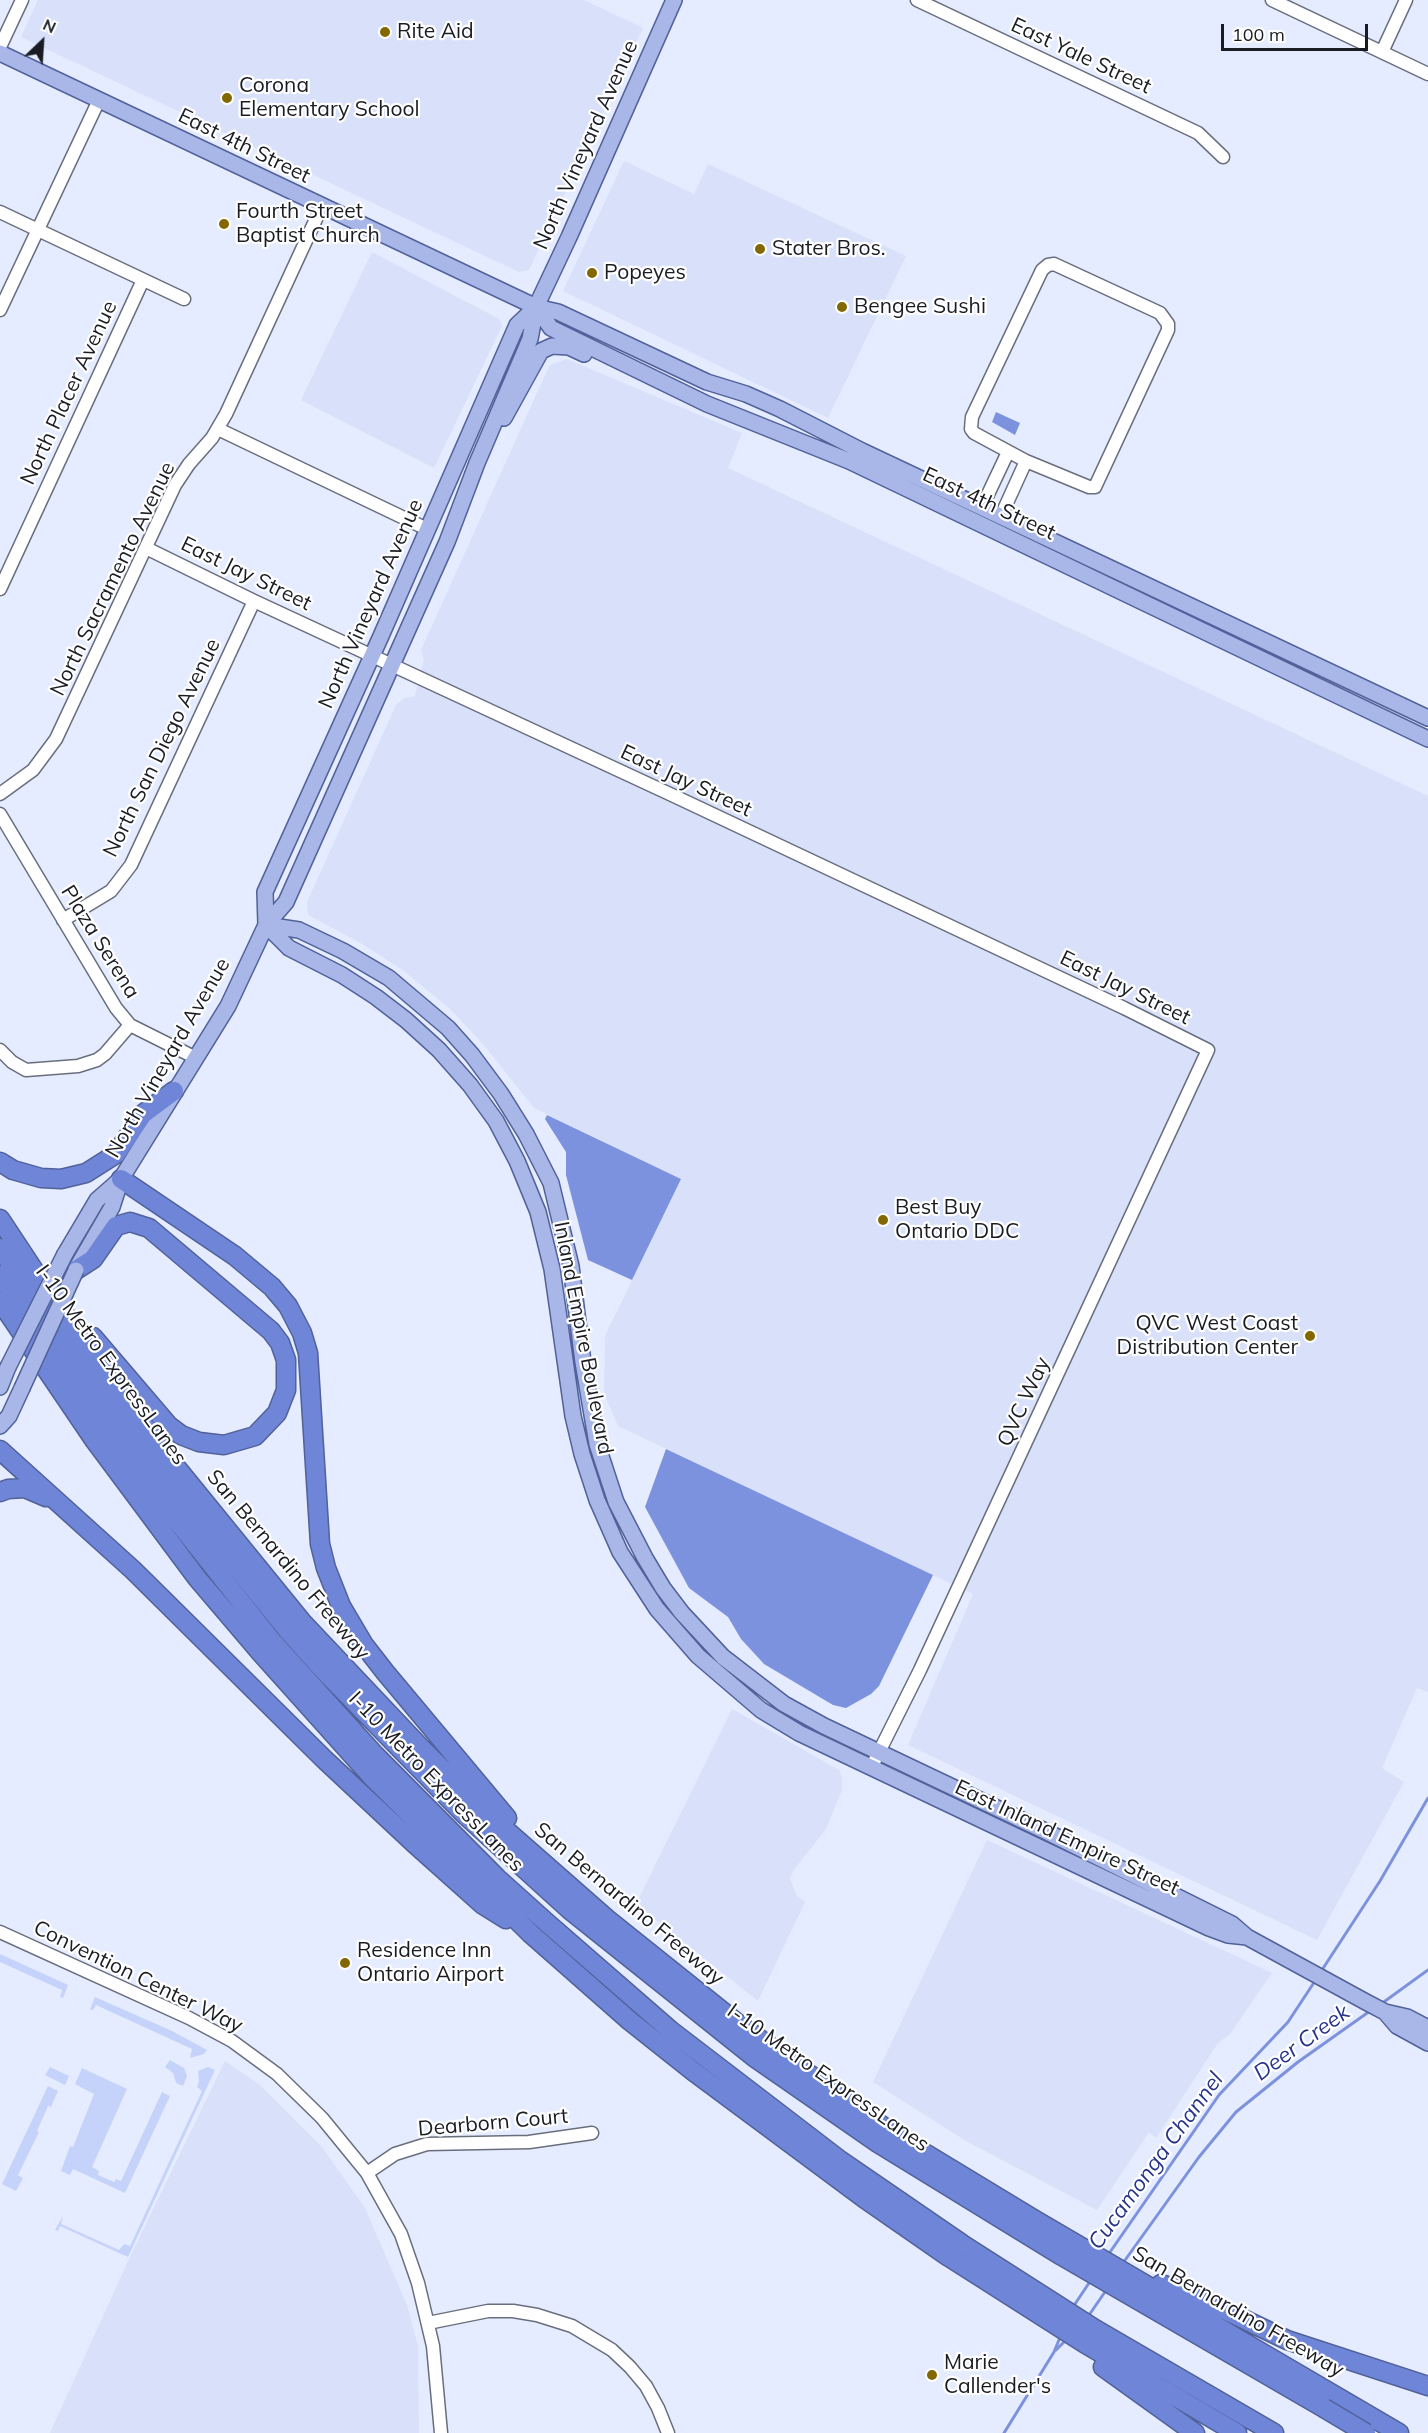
<!DOCTYPE html>
<html>
<head>
<meta charset="utf-8">
<style>
	body { margin:0 }
	#map { position:relative; width:1428px; height:2433px; overflow:hidden; background:#e6ecff; font-family:Mulish,sans-serif }
	canvas { display:block }
	.north { position:absolute; left:12px; top:12px; width:60px; height:60px; -webkit-text-stroke:4px #fff; paint-order:stroke; rotate:25deg; font-size:16px; font-weight:700; line-height:24px; text-align:center; color:#1a1c23 }
	.north::after { content:''; display:block; margin:auto; width:21px; height:27px; background:#1a1c23; clip-path:polygon(50% 0,100% 100%,50% 72%,0 100%) }
	.scale { position:absolute; left:1221px; top:24px; width:147px; height:27px; box-sizing:border-box; border:3px solid #1a1c23; border-top:0; padding-left:8px; font-size:18px; line-height:21px; white-space:nowrap; color:#1a1c23; -webkit-text-stroke:4px #fff; paint-order:stroke }
</style>
</head>
<body>
<div id="map">
<canvas width="1428" height="2433"></canvas>
<div class="north">N</div>
<div class="scale">100 m</div>
</div>
<script>
const c = document.querySelector('canvas').getContext('2d');
c.lineJoin = 'round';
function fillPath(path, color) { c.fillStyle = color; c.fill(path, 'evenodd'); }
const toPath = rows => new Path2D(rows.map(r => 'M' + r).join(''));
function stroke(path, color, width, dash) { c.strokeStyle = color; c.lineWidth = width; c.lineCap = dash ? 'butt' : 'round'; c.setLineDash(dash || []); c.stroke(path); }
function label(font, color, halo, rows, align = 'center') {
  c.font = font + ' Mulish,sans-serif'; c.lineWidth = 4.5; c.setLineDash([]); c.textBaseline = 'middle'; c.strokeStyle = halo; c.fillStyle = color; for (const [text, x, y, turn = 0] of rows) {
    c.save(); c.translate(x, y); c.rotate((+turn || 0) * Math.PI / 180); c.textAlign = isNaN(turn) ? turn : align; if (halo) c.strokeText(text, 0, 0); c.fillText(text, 0, 0); c.restore();
  }
}
fillPath(toPath([
	[38,0,584,0,643,28,529,270,519,272,21,37],
	[624,161,694,194,708,164,906,256,828,418,563,291],
	[372,252,499,319,502,326,434,468,301,400],
	[567,359,742,433,728,468,1428,796,1428,1692,1417,1688,1382,1768,1404,1782,1317,1940,908,1745,973,1594,618,1426,604,1394,605,1336,681,1179,534,1108,483,1044,450,1009,404,971,359,942,308,915,307,902,396,705,404,698,415,696,424,659,421,650,546,373,550,365],
	[732,1709,839,1770,842,1778,842,1790,826,1829,793,1871,790,1879,797,1896,805,1902,758,2001,636,1904],
	[987,1840,1272,1973,1230,2034,1218,2043,1156,2138,1149,2132,1097,2210,966,2141,873,2082],
	[225,2061,260,2085,322,2147,365,2208,407,2305,418,2346,419,2433,50,2433,129,2259]
]), '#d8e0fa');
fillPath(toPath([
	[0,1954,68,1985,63,1998,60,1997,62,1990,0,1962],
	[95,1997,172,2031,207,2050,204,2054,190,2058,192,2049,96,2005,93,2010,90,2010],
	[170,2060,184,2068,187,2076,183,2086,176,2083,173,2073,165,2067],
	[50,2067,69,2076,65,2085,45,2075],
	[208,2067,215,2070,128,2257,60,2226,58,2231,55,2230,63,2216,61,2224,119,2250,124,2244,130,2246,202,2091,197,2087,199,2081,198,2071],
	[82,2068,127,2089,92,2167,99,2171,98,2175,114,2182,116,2179,121,2181,162,2092,170,2096,125,2193,73,2169,70,2175,61,2171,70,2146,73,2147,94,2094,75,2084],
	[48,2086,58,2091,51,2107,48,2106,37,2131,39,2132,18,2175,23,2178,16,2191,2,2184]
]), '#c5d2fa');
fillPath(toPath([
	[996,412,1020,423,1015,435,992,422],
	[547,1115,681,1179,632,1280,588,1260,566,1175,566,1152,545,1119],
	[666,1449,933,1575,879,1686,871,1694,846,1708,833,1705,764,1664,741,1639,728,1617,689,1588,645,1507]
]), '#7d92de');
stroke(toPath([
	[1320,1973,1380,1881,1428,1798],
	[1381,2004,1428,1970],
	[1108,2255,1219,2095,1288,2022,1315,1981],
	[1123,2263,1199,2157,1236,2112,1298,2062,1370,2011],
	[1073,2307,1091,2280],
	[1087,2318,1107,2289],
	[1056,2350,1066,2340],
	[1004,2433,1054,2352,1061,2335]
]), '#7d92de', 3);
const minor = toPath([
	[917,0,1198,133,1223,157],
	[1272,0,1428,74],
	[0,47,22,0],
	[1382,52,1406,0],
	[0,212,184,299],
	[1054,264,1160,313,1168,324,1168,330,1095,487,1089,487,1026,461,974,433,971,429,972,417,1042,270,1048,265,1054,264],
	[0,310,99,100],
	[218,429,427,529],
	[982,507,1008,452],
	[1001,516,1026,461],
	[146,548,254,601,672,795,1124,1008,1208,1050,920,1670,871,1768],
	[0,589,143,280],
	[0,794,33,770,56,739,175,485,189,464,212,438,226,414,322,206],
	[0,814,116,1008,130,1025,196,1058],
	[63,920,111,891,131,865,254,601],
	[0,1050,12,1062,26,1070,78,1066,97,1060,105,1054,130,1025],
	[0,1932,189,2018,232,2041,277,2074,322,2118,367,2173,401,2234,418,2283,433,2346,441,2433],
	[367,2173,395,2154,427,2144,529,2142,592,2133],
	[428,2323,488,2311,513,2311,537,2315,572,2326,612,2350,630,2367,646,2386,658,2408,668,2433]
]);
const major = toPath([
	[0,53,536,307,558,312,707,382,746,394,780,409,862,451,1428,718],
	[536,307,551,328,707,404,849,461,1428,739],
	[504,418,541,351,552,346,569,347,584,354],
	[266,925,299,930,343,951,389,978,448,1028,472,1055,501,1094,526,1134,551,1183,571,1266,583,1362,597,1444,616,1502,645,1558,663,1588,682,1613,723,1657,784,1704,824,1726,1047,1832,1232,1924,1247,1937,1366,2002,1385,2012,1407,2017,1428,2028],
	[266,925,289,948,342,975,376,997,406,1020,439,1050,470,1085,496,1121,517,1161,538,1212,552,1269,573,1416,582,1454,597,1500,620,1552,657,1609,698,1656,761,1710,799,1733,1209,1928,1228,1935,1247,1937],
	[266,925,265,892,381,636,517,325,536,307],
	[65,1254,97,1200,121,1179],
	[76,1269,112,1207,121,1179,228,1006,266,925,286,902,447,542,477,463,530,339,536,307,569,237,674,0],
	[0,1387,8,1367],
	[0,1426,9,1416,22,1388],
	[1385,2012,1397,2026,1428,2043]
]);
const highway = toPath([
	[0,1162,13,1170,41,1178,61,1179,86,1173,116,1154,143,1114,174,1091],
	[121,1179,235,1256,272,1287,288,1306,302,1333,308,1353,320,1544,326,1568,341,1606,364,1645,385,1672,507,1818],
	[0,1219,37,1275,158,1445,302,1622,420,1747,492,1818,607,1919,737,2023,898,2137,1035,2220,1399,2433],
	[0,1248,65,1343,153,1464,289,1632,324,1671,463,1813,570,1910,754,2057,878,2143,1062,2256,1324,2408],
	[76,1270,93,1259,116,1226,130,1222,149,1228,271,1331,280,1343,286,1360,286,1390,277,1413,255,1436,224,1445,199,1442,181,1435,169,1426,93,1337],
	[0,1275,94,1412,150,1487,272,1641,375,1755,497,1878,546,1922,670,2030,841,2161,962,2244,1095,2329,1274,2433],
	[0,1301,95,1441,197,1578,260,1652,372,1777,530,1933,630,2021,693,2071,864,2198,949,2257,1084,2343,1237,2433],
	[0,1450,133,1570,325,1760,416,1845,482,1904,506,1919],
	[0,1492,8,1489,25,1488,46,1497],
	[1161,2284,1191,2294,1287,2340,1428,2386],
	[1103,2367,1195,2433]
]);
stroke(minor, '#696e7e', 15);
stroke(major, '#516199', 18);
stroke(highway, '#516199', 21);
stroke(minor, '#fff', 12);
stroke(major, '#a9b6e8', 15);
stroke(highway, '#6f86d8', 18);
const majorBridge = toPath([
	[8,1367,65,1254],
	[22,1388,76,1270]
]);
const highwayBridge = toPath([
	[1324,2408,1366,2433]
]);
stroke(majorBridge, '#516199', 18, []);
stroke(highwayBridge, '#516199', 21, []);
stroke(majorBridge, '#a9b6e8', 15);
stroke(highwayBridge, '#6f86d8', 18);
for (const [x, y, r, color] of [
	[385,32,6,"#836801"],
	[227,98,6,"#836801"],
	[224,224,6,"#836801"],
	[760,249,6,"#836801"],
	[592,273,6,"#836801"],
	[842,307,6,"#836801"],
	[883,1220,6,"#836801"],
	[1310,1336,6,"#836801"],
	[345,1963,6,"#836801"],
	[932,2375,6,"#836801"]
]) { const dot = new Path2D(); dot.arc(x, y, r, 0, 2 * Math.PI); c.fillStyle = color; c.fill(dot); stroke(dot, '#fff', 2); }
label('21px', '#1a1c23', '#fff', [
	["Rite Aid",397,32],
	["Corona",239,86],
	["Elementary School",239,110],
	["Fourth Street",236,212],
	["Baptist Church",236,236],
	["Stater Bros.",772,249],
	["Popeyes",604,273],
	["Bengee Sushi",854,307],
	["Best Buy",895,1208],
	["Ontario DDC",895,1232],
	["QVC West Coast",1298,1324,"right"],
	["Distribution Center",1298,1348,"right"],
	["Residence Inn",357,1951],
	["Ontario Airport",357,1975],
	["Marie",944,2363],
	["Callender's",944,2387]
], 'left');
label('21px', '#1a1c23', '#fff', [
	["East Yale Street",1081,56,25],
	["North Vineyard Avenue",586,145,-66],
	["East 4th Street",244,146,26],
	["North Placer Avenue",69,393,-65],
	["East 4th Street",989,504,25],
	["East Jay Street",246,574,26],
	["North Sacramento Avenue",113,579,-64],
	["North Vineyard Avenue",371,604,-66],
	["North San Diego Avenue",162,748,-64],
	["East Jay Street",686,781,25],
	["Plaza Serena",100,942,58],
	["East Jay Street",1125,988,26],
	["North Vineyard Avenue",168,1058,-60],
	["Inland Empire Boulevard",583,1338,79],
	["I-10 Metro ExpressLanes",111,1365,54],
	["QVC Way",1024,1402,-65],
	["San Bernardino Freeway",288,1565,50],
	["I-10 Metro ExpressLanes",436,1782,46],
	["East Inland Empire Street",1067,1838,25],
	["San Bernardino Freeway",629,1904,40],
	["Convention Center Way",138,1977,26],
	["I-10 Metro ExpressLanes",828,2078,35],
	["Dearborn Court",493,2123,-5],
	["San Bernardino Freeway",1238,2312,30]
]);
label('italic 22px', '#253389', '#fff', [
	["Deer Creek",1302,2043,-36],
	["Cucamonga Channel",1156,2161,-54]
]);
</script>
</body>
</html>
